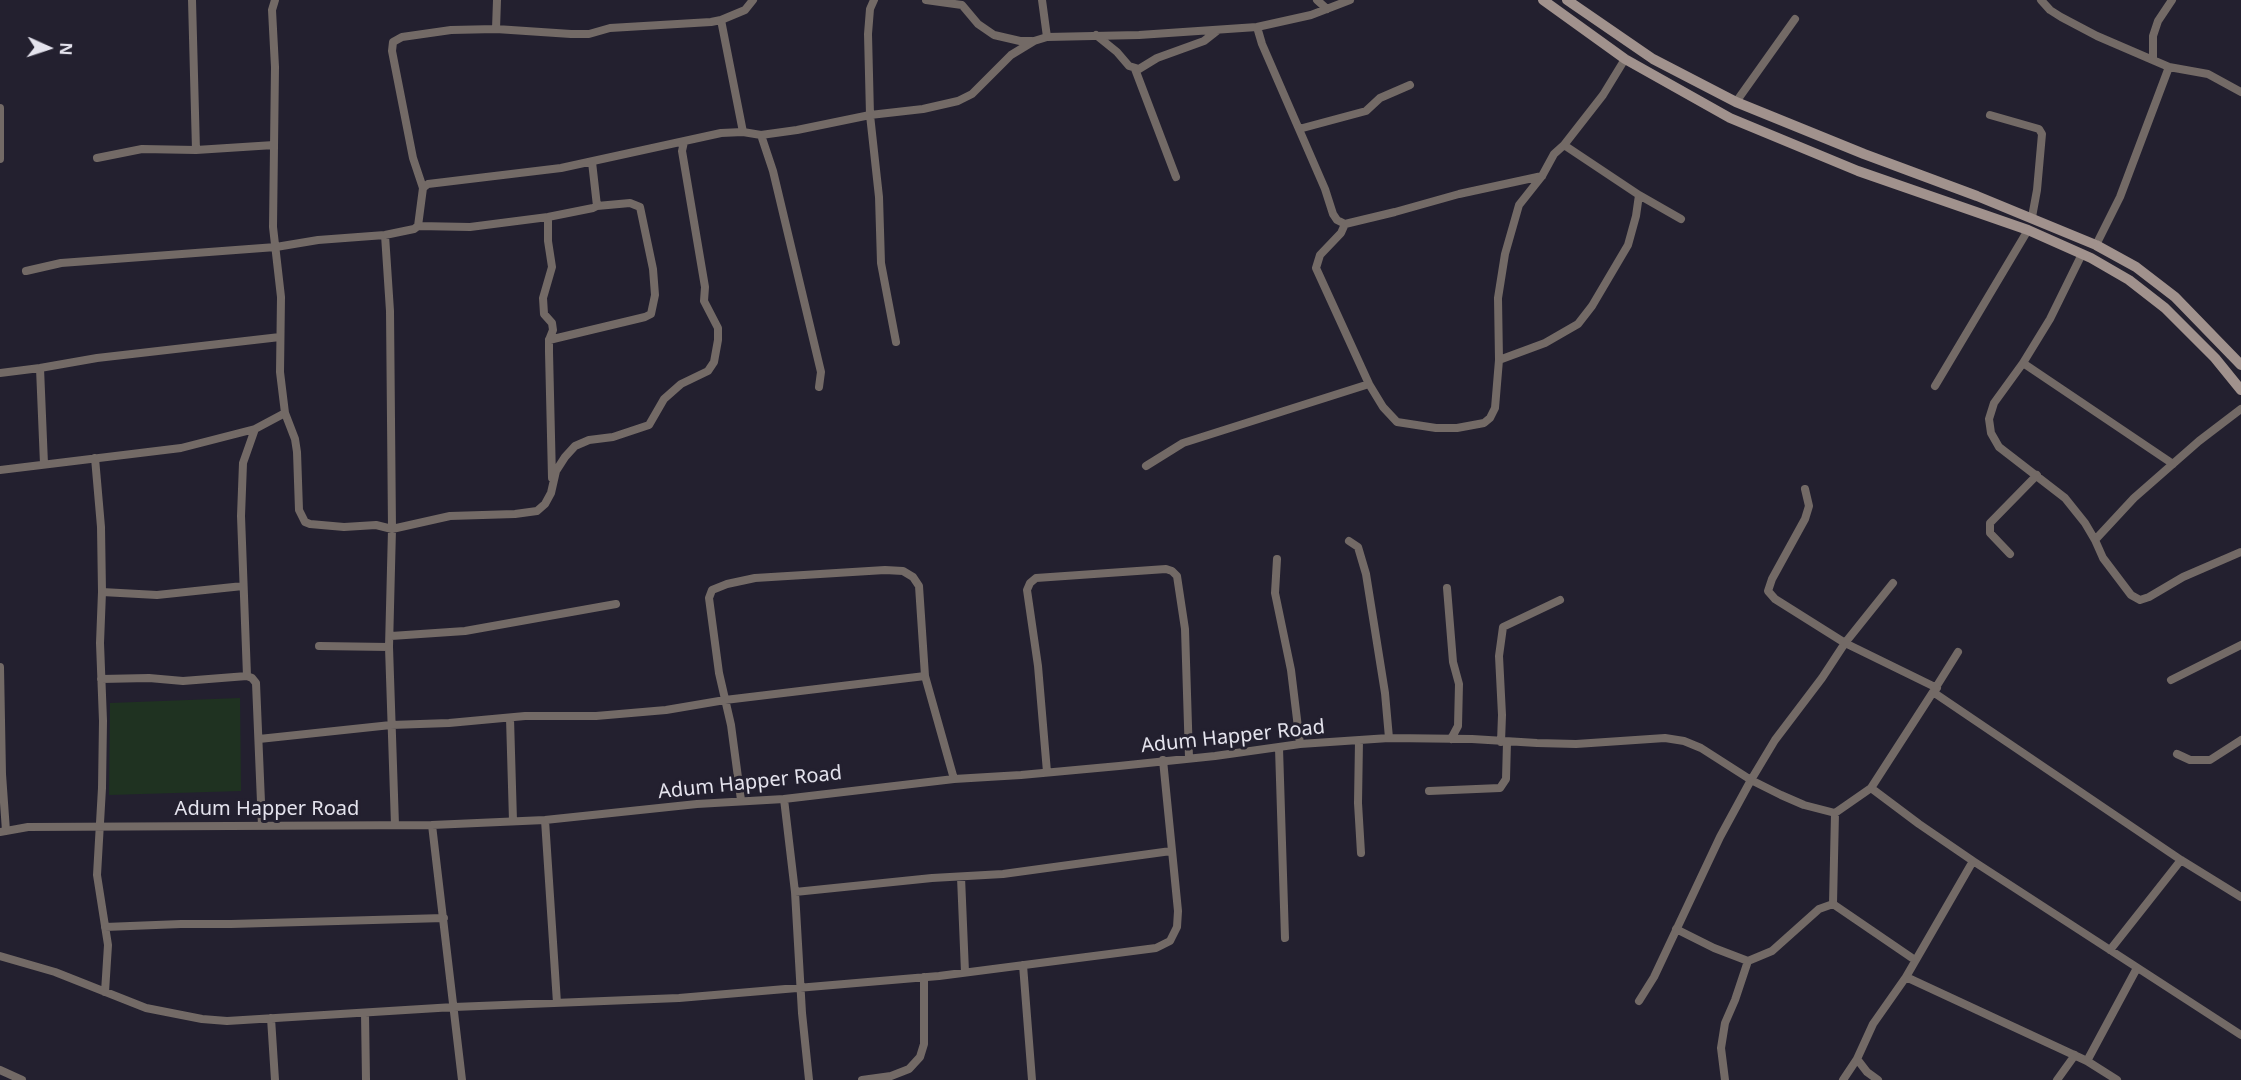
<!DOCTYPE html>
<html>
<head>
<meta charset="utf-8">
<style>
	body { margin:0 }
	#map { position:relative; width:2241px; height:1080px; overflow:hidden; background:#23202f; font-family:"Noto Sans",sans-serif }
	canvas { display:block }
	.north { position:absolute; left:18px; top:18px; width:60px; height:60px; -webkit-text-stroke:4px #23202f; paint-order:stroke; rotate:93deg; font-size:16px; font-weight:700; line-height:24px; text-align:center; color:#e4e3ed }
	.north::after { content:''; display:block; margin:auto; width:21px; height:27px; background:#e4e3ed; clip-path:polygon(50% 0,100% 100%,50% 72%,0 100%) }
</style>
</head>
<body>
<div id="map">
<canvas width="2241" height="1080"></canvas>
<div class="north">N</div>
</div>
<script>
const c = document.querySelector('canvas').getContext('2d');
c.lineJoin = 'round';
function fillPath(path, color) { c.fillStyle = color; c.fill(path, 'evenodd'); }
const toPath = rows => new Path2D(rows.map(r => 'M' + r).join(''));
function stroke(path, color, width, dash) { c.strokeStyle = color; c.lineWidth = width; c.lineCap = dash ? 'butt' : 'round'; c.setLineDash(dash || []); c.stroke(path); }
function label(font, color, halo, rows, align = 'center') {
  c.font = font + ' "Noto Sans",sans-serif'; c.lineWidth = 6; c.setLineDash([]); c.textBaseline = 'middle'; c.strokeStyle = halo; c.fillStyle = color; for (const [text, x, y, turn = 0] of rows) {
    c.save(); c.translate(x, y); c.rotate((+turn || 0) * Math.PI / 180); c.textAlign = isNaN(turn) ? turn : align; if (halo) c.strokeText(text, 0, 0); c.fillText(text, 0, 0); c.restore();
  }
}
fillPath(toPath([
	[240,698,241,791,109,795,110,703]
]), '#1f3221');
stroke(toPath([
	[192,0,196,150,274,145],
	[275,0,272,10,275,67,273,227,281,297,280,372,285,413,295,439,297,452,299,510,305,522,310,524,344,527,376,525,392,529,450,516,515,514,537,511,545,504,551,493,556,471,565,457,575,446,589,440,613,437,649,425,664,399,681,384,708,371,714,362,718,340,718,328,704,301,705,287,682,151,684,142],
	[874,0,870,9,868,34,870,115,879,197,881,263,896,342],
	[926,0,962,5,978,24,994,35,1020,41,1032,41],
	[1042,0,1047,37],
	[1317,0,1327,9],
	[2041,0,2050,10,2061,17,2097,36,2169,67,2208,74,2241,92],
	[721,20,743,132],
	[1257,27,1262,44,1325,189,1333,214,1337,220,1345,224,1395,212,1459,194,1542,176],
	[496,29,497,0],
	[1096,35,1117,52,1129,66,1139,69,1157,58,1204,41,1218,30],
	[2153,60,2153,36,2158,21,2172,0],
	[1135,69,1176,177],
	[1736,102,1795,19],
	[0,108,0,159],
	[1990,115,2039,129,2042,134,2037,190,2032,217],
	[1299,129,1366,111,1380,98,1410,85],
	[761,135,773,171,821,372,819,387],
	[97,158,142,149,196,150],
	[423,188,413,158,392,51,393,42,402,37,451,30,496,29,571,34,589,34,610,28,711,22,721,20,745,10,753,0],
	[1639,195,1681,219],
	[548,217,548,241,552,267,543,298,544,314,552,323,553,330,549,340,549,352,552,478],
	[1345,224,1341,233,1320,255,1316,268,1369,384],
	[418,226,470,227,548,217,593,208,597,206,592,162],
	[385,235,390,311,392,529,389,647,395,825],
	[2096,245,2120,197,2169,67],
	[2082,254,2050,319,2023,363,1994,403,1989,419,1991,433,1999,447,2065,498,2085,523,2095,540],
	[26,271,61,263,276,247,318,240,385,235,414,229,418,226,423,188,428,184,561,168,721,133,743,132,761,135,797,130,870,115,923,109,958,101,972,94,1011,55,1034,41,1047,37,1139,35,1257,27,1311,15,1350,0],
	[549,340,645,317,651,314,655,295,653,269,640,207,630,203,597,206],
	[1499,360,1498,298,1505,254,1519,205,1542,176,1554,154,1564,145,1603,95,1625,59],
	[2023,363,2173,464],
	[40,368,44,464],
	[0,373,40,368,97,358,280,337],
	[1935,386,2028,230],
	[2241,409,2199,441,2134,498,2095,540,2103,558,2131,595,2140,600,2149,597,2183,577,2241,552],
	[95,458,101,527,102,592,100,643,103,721,102,788,97,875,108,945,105,992],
	[1146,466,1183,443,1369,384,1383,407,1397,422,1436,428,1457,428,1484,423,1490,418,1495,408,1499,360,1545,343,1578,324,1592,306,1628,245,1636,216,1639,195,1564,145],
	[0,470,181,448,255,429,285,413],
	[1805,489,1809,506,1805,519,1772,579,1768,591,1775,599,1845,643,1937,688],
	[1349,541,1358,547,1366,574,1385,693,1389,738],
	[2010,554,1990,533,1990,523,2037,475],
	[1277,559,1275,593,1291,670,1300,744],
	[1447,588,1453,662,1459,684,1458,726,1451,739],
	[102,592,157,595,243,586],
	[391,636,465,631,616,604],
	[319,646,389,647],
	[0,667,2,774,6,831],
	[247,676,241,516,243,463,255,429],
	[101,679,149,678,183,681,247,676,252,678,256,683,262,826],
	[2171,680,2241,645],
	[1933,692,1958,652],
	[510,718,513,821],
	[259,739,391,725,449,723,525,716,596,716,666,710,725,700,925,676],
	[1359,741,1358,803,1361,853],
	[1501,742,1502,715,1499,656,1503,627,1560,600],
	[1279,748,1285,938],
	[2177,754,2190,760,2210,760,2241,740],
	[1047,772,1038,666,1027,590,1030,583,1036,578,1166,569,1172,571,1177,576,1185,629,1189,758],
	[1871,788,1919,824,1973,861,2241,1035],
	[1429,791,1500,788,1506,779,1507,742],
	[784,799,795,892,802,1013,809,1080],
	[741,800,731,725,719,673,709,598,712,590,727,584,755,578,885,570,903,571,913,577,919,586,925,676,954,779],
	[1835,813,1833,904,1915,960],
	[545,820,557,1003],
	[432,825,462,1080],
	[0,832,28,827,432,825,545,820,697,804,784,799,954,779,1021,775,1119,766,1215,756,1300,744,1389,738,1472,739,1537,743,1576,744,1665,738,1684,741,1701,748,1751,780,1781,795,1804,805,1835,813,1871,788,1933,692,2181,860,2241,897],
	[961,877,965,972],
	[795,892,932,878,1003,874,1171,851],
	[105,927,181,924,231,924,444,918],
	[1676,929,1714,948,1748,961,1735,1000,1725,1023,1721,1048,1725,1080],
	[2110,950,2181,860],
	[0,956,55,972,146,1008,202,1019,227,1021,454,1007,679,998,939,976,1156,948,1170,941,1177,927,1178,911,1163,760],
	[1748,961,1772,951,1819,909,1833,904],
	[1023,965,1032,1080],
	[1906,977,2087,1061,2117,1080],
	[1639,1001,1654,977,1720,837,1751,780,1775,740,1822,678,1845,643,1893,583],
	[365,1013,366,1080],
	[271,1018,275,1080],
	[2087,1061,2137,968],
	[0,1070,22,1080],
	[862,1080,891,1076,909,1069,920,1057,924,1044,924,977],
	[1843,1080,1857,1059],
	[1878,1080,1867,1072,1857,1059,1873,1024,1906,977,1973,861],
	[2057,1080,2075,1055]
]), '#736a66', 8);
stroke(toPath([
	[1543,0,1625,59,1730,118,1858,171,2028,230,2091,258,2129,280,2165,308,2215,358,2241,390],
	[1567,0,1653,59,1736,102,1864,154,1977,196,2096,245,2136,267,2175,297,2241,365]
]), '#a1928d', 10);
label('20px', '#e4e3ed', '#23202f', [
	["Adum Happer Road",1233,737,-6],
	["Adum Happer Road",750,783,-6],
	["Adum Happer Road",267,809]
]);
</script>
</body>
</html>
